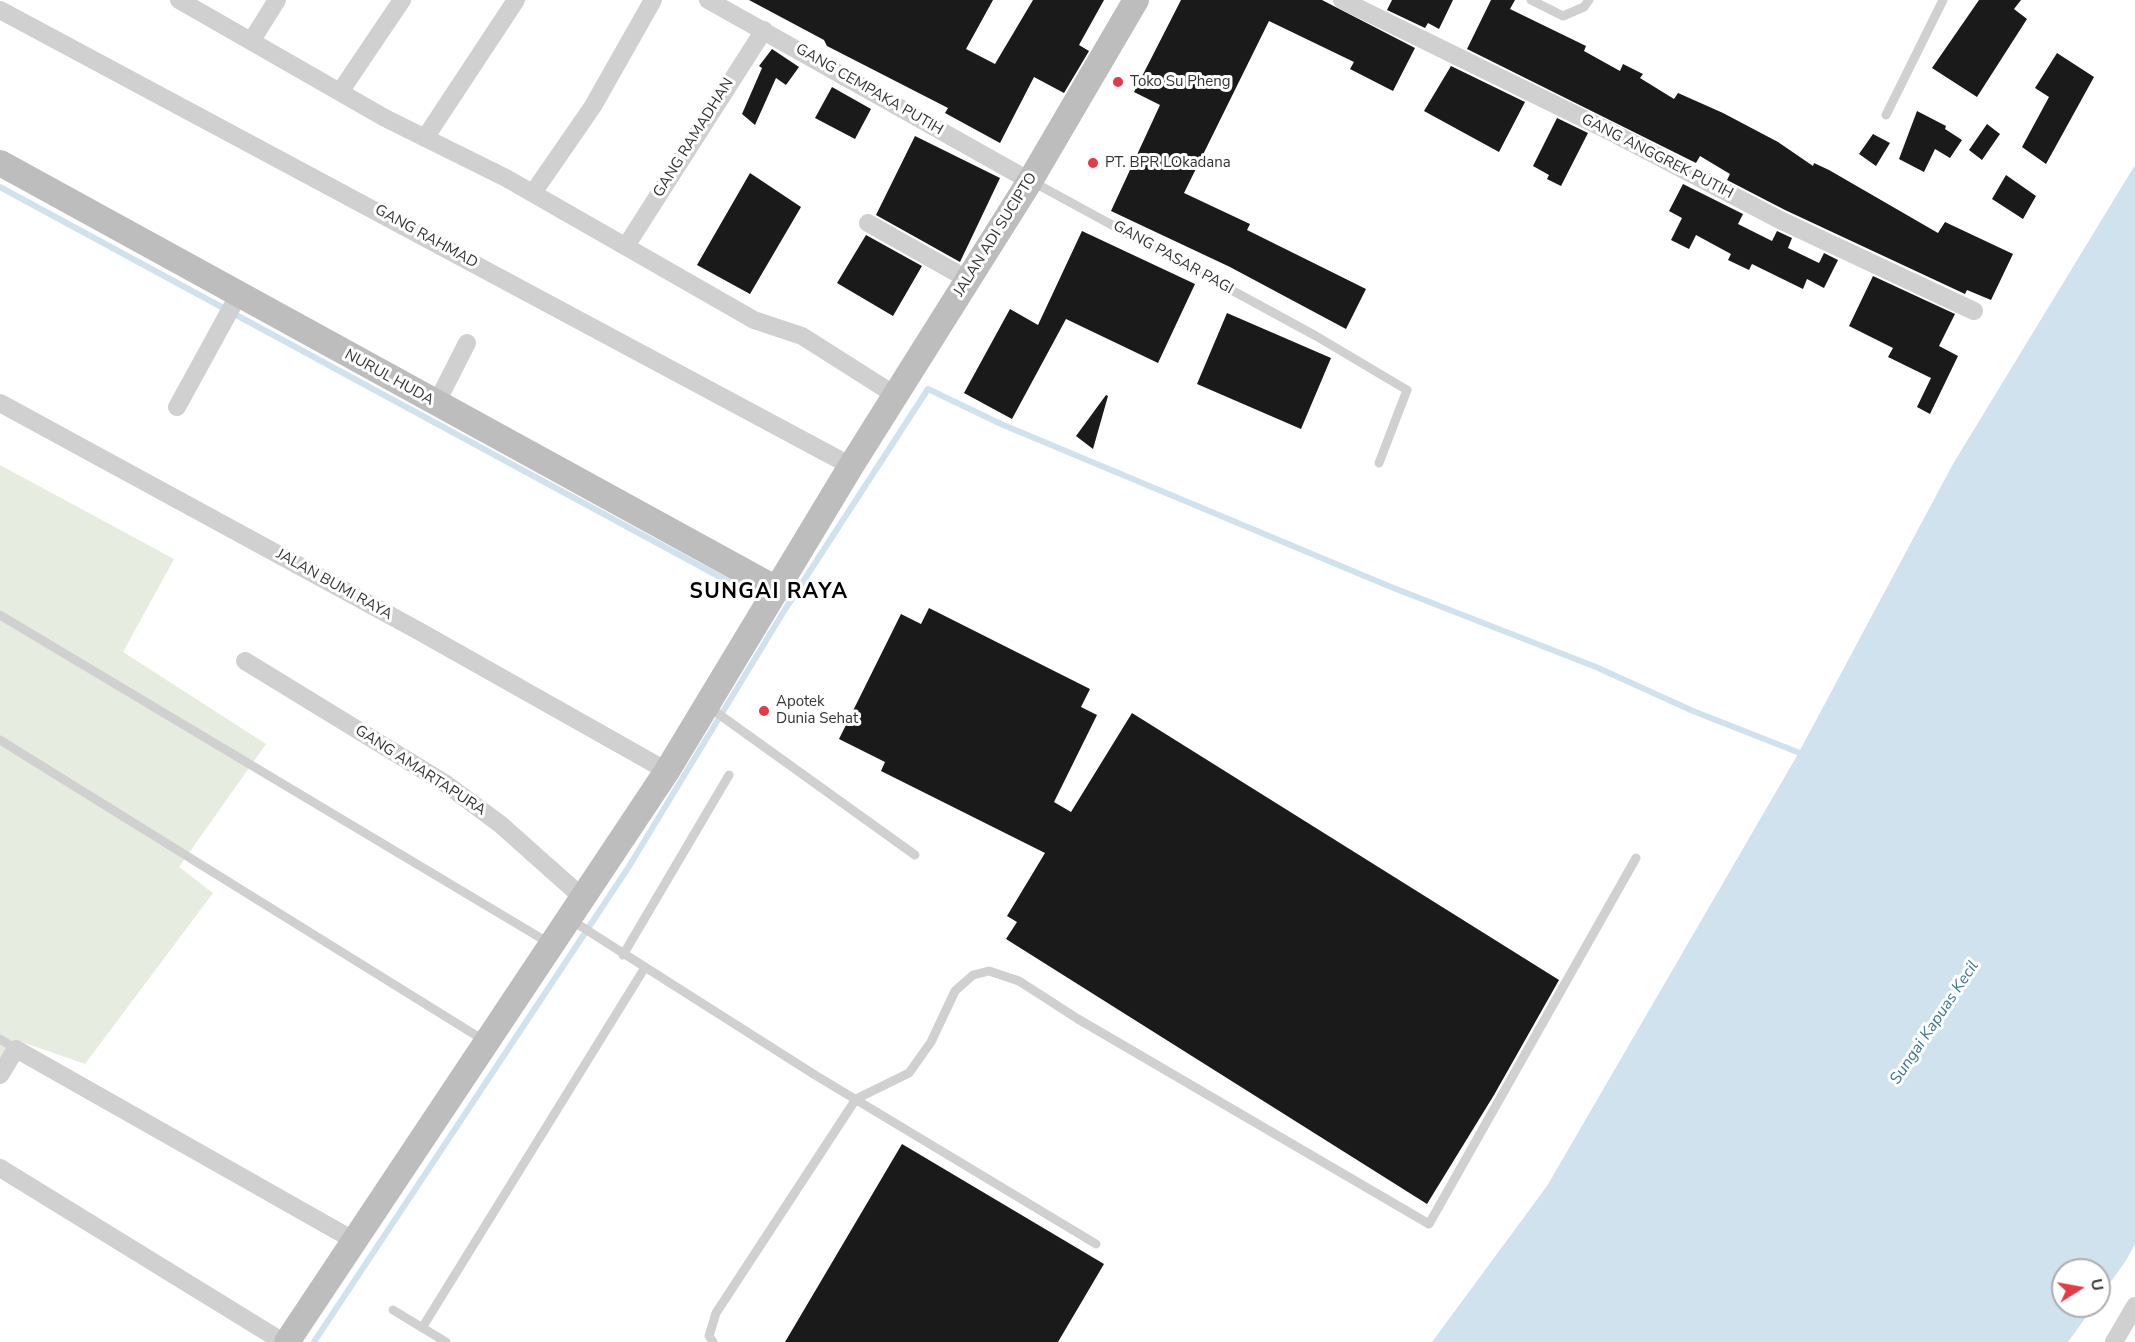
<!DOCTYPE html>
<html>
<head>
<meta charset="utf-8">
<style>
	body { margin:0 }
	#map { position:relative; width:2135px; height:1342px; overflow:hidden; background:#fff; font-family:"Nunito Sans",sans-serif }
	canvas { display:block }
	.north { position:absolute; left:2051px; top:1258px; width:60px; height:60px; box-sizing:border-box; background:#fff; border:2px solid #adadad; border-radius:50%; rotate:79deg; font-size:16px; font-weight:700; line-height:24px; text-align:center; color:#333 }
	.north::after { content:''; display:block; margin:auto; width:21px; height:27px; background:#e63946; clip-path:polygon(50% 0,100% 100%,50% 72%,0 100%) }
</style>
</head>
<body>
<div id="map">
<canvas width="2135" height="1342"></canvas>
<div class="north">U</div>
</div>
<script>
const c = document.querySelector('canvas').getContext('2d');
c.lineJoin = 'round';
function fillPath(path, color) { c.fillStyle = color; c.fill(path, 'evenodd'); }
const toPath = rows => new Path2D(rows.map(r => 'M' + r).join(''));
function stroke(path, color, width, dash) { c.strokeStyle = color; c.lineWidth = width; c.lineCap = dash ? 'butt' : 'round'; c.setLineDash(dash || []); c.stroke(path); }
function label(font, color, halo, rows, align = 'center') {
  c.font = font + ' "Nunito Sans",sans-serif'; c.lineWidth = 6; c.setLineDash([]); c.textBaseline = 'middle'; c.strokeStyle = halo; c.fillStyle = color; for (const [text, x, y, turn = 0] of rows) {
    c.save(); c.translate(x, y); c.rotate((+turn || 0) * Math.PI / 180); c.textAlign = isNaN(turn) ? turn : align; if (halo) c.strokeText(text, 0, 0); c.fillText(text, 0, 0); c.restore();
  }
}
fillPath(toPath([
	[0,465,174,559,123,652,266,744,179,867,213,893,85,1064,19,1041,0,1072]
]), '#e6ecdf');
fillPath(toPath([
	[2135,165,2135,1244,2125,1262,2099,1298,2099,1270,2063,1270,2063,1306,2094,1306,2068,1342,1432,1342,1547,1186,1798,754,1953,464]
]), '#cfe2ee');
stroke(toPath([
	[0,187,744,590],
	[314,1342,628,868,784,611,928,389,1001,424,1391,587,1596,667,1693,711,1805,755]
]), '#cfe2ee', 6);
fillPath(toPath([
	[749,0,993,0,966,49,995,64,1033,0,1104,0,1079,45,1089,51,1064,93,1034,77,1000,143,945,113,948,108,827,46,824,40],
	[1181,0,1322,0,1415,48,1393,91,1350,69,1354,62,1269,21,1184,193,1250,224,1247,230,1366,289,1346,329,1230,267,1111,211,1160,105,1134,92],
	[1392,0,1453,0,1439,29,1428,23,1425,28,1387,10],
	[1491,0,1515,0,1510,9,1586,46,1584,51,1620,71,1623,64,1643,74,1640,78,1674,99,1678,93,1723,113,1778,142,1813,166,1814,163,1829,170,1938,233,1945,222,2013,254,1991,300,1967,290,1965,294,1785,210,1727,180,1730,174,1700,156,1696,163,1467,49],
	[1979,0,2021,0,2014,9,2027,19,1977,97,1932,68],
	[772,49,799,67,786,85,776,78,755,125,742,114,762,68,759,66],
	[2057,53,2094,77,2046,164,2022,147,2049,97,2035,88],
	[1451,66,1525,102,1499,152,1424,111],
	[832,87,871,109,855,139,815,118],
	[1917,111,1946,126,1945,129,1962,140,1950,158,1935,149,1924,172,1899,159],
	[1557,118,1588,133,1561,186,1547,179,1549,175,1533,166],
	[1987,124,2000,134,1982,160,1969,150],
	[1873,134,1890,143,1876,166,1859,154],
	[915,136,1000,178,960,262,876,215],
	[750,173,801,207,750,294,697,265],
	[2006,175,2036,196,2023,219,1992,199],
	[1683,184,1743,214,1738,224,1772,241,1777,231,1792,238,1788,248,1819,263,1824,253,1838,260,1824,288,1807,279,1803,289,1752,264,1749,270,1728,260,1731,254,1696,235,1689,249,1671,240,1682,218,1669,211],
	[1082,231,1195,284,1158,363,1066,319,1012,419,964,393,1010,309,1038,325],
	[866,235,922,266,893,316,837,283],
	[1873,276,1955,314,1939,346,1958,356,1930,414,1917,407,1931,378,1888,357,1893,348,1849,326],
	[1227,313,1331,358,1301,429,1197,384],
	[1106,395,1108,396,1093,449,1076,436],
	[929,608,1090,689,1081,707,1097,715,1054,802,1071,812,1132,713,1559,980,1494,1095,1427,1204,1006,939,1017,922,1007,916,1045,853,881,771,885,762,839,739,901,614,921,624],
	[902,1144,1104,1264,1058,1342,785,1342]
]), '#1a1a1a');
stroke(toPath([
	[1531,0,1563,16,1584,7,1589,0],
	[1886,115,1943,0],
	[1033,182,1316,336,1407,390,1379,463],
	[0,615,549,943],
	[713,710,915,855],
	[0,740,485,1041],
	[571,920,815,1075,1096,1244],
	[623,955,729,775],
	[0,1039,16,1049],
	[393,1310,446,1342],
	[422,1328,644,969],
	[713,1342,709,1336,716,1313,856,1099,909,1073,931,1042,955,991,973,975,989,971,1019,981,1078,1019,1429,1224,1636,858]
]), '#d0d0d0', 9);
stroke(toPath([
	[179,0,385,118,506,178,754,320,802,336,895,395],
	[708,0,1030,181],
	[1342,0,1615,134,1780,220,1974,311],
	[0,10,851,466],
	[252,40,277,0],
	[340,92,402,0],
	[425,138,516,0],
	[533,193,593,106,653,0],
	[868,223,969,280],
	[626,246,764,30],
	[0,403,417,630,667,771],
	[436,404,467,343],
	[177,407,239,294],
	[245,661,446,784,500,824,582,897],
	[0,1075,16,1049,355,1241],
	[0,1168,283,1342],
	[2114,1342,2135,1306]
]), '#d0d0d0', 18);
stroke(toPath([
	[0,163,778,590],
	[287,1342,667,771,851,466,1030,181,1136,0]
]), '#bdbdbd', 26);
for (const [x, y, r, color] of [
	[1118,82,6,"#e63946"],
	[1093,163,6,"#e63946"],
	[764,711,6,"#e63946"]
]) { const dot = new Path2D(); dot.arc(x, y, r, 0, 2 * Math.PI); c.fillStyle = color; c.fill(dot); stroke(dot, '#fff', 2); }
label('15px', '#333', '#fff', [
	["Toko Su Pheng",1130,82],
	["PT. BPR LOkadana",1105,163],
	["Apotek",776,702],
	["Dunia Sehat",776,719]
], 'left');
label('15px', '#333', '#fff', [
	["GANG CEMPAKA PUTIH",869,90,30],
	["GANG RAMADHAN",694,138,-58],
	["GANG ANGGREK PUTIH",1657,157,27],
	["JALAN ADI SUCIPTO",996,235,-58],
	["GANG RAHMAD",426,237,29],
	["GANG PASAR PAGI",1173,258,29],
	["NURUL HUDA",389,378,29],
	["JALAN BUMI RAYA",334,585,29],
	["GANG AMARTAPURA",420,771,33]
]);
label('italic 16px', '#3f7597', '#fff', [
	["Sungai Kapuas Kecil",1935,1023,-56]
]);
c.letterSpacing = '1.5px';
label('bold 21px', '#000', '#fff', [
	["SUNGAI RAYA",769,593]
]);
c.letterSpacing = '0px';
</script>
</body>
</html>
